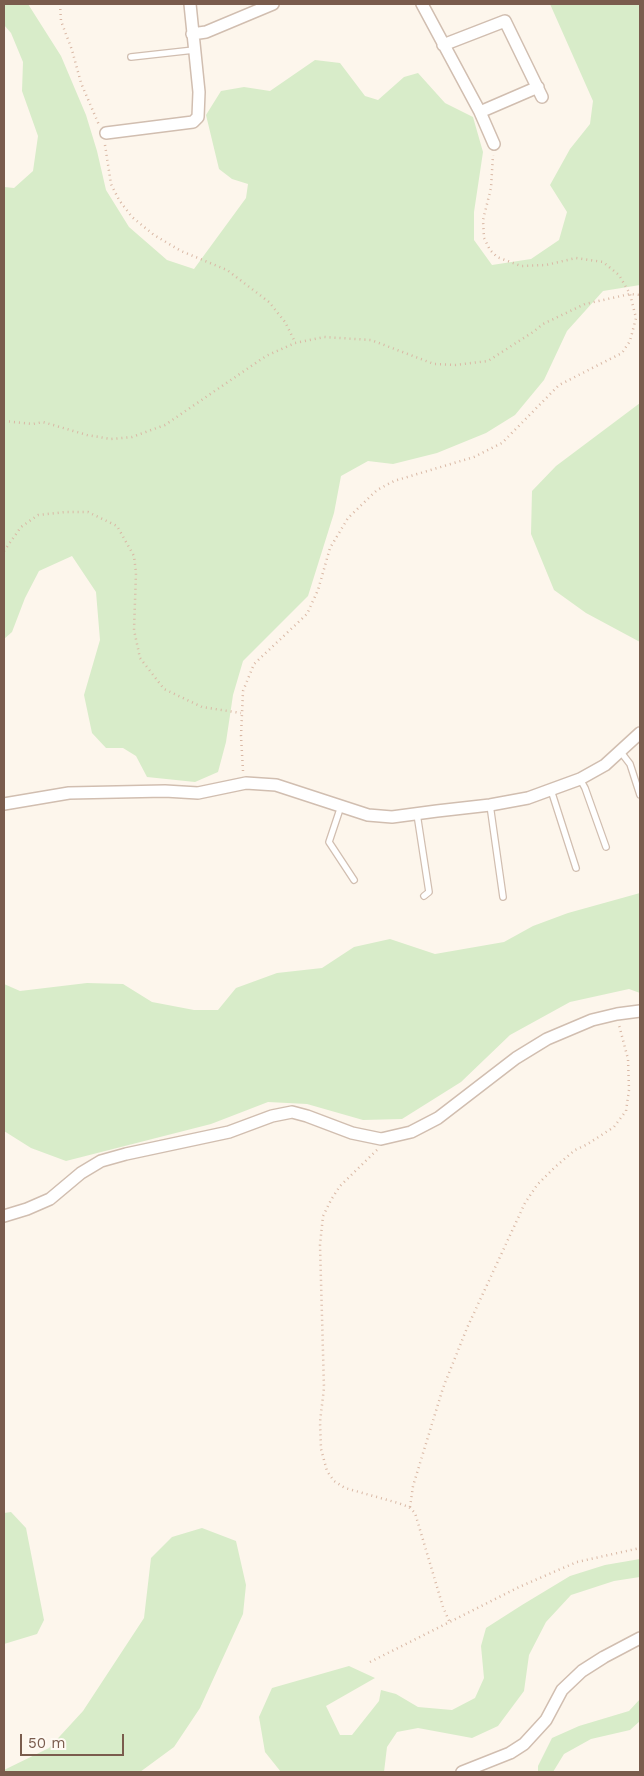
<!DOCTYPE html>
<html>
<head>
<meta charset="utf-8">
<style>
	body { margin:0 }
	#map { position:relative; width:644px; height:1776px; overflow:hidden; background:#fdf6ec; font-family:"Work Sans",sans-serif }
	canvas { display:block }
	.frame { position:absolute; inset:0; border:5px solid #7a5c4d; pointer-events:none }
	.scale { position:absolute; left:20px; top:1734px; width:104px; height:22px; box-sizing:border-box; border:2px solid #7a5c4d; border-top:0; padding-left:6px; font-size:15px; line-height:18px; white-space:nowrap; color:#7a5c4d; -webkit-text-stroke:4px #fffaf3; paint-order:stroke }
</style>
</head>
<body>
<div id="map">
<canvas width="644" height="1776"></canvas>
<div class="frame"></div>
<div class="scale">50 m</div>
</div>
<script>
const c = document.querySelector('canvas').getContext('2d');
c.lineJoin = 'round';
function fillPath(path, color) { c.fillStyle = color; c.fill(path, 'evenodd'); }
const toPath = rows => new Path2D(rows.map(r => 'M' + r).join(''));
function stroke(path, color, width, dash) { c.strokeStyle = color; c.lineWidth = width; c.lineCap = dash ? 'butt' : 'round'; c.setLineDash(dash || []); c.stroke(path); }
fillPath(toPath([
	[4,4,28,4,61,56,86,115,97,151,106,190,129,227,167,260,194,269,246,198,248,184,232,179,219,169,206,115,221,91,244,87,270,91,315,60,340,63,365,96,378,100,404,77,418,73,445,103,473,117,483,152,474,212,474,240,492,265,531,259,559,240,567,212,550,185,570,149,590,124,593,101,550,4,640,4,640,285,603,291,567,331,544,380,515,415,486,433,437,453,393,464,368,461,341,476,334,513,308,596,243,661,233,695,226,742,218,772,195,782,147,777,136,756,123,748,106,748,92,733,84,695,100,640,96,592,72,556,39,571,25,598,12,632,4,639,4,187,14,188,33,171,38,136,22,91,23,62,11,33,4,25],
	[640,403,640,642,586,613,554,590,531,534,532,491,556,466],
	[640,893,640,993,629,989,570,1002,510,1035,461,1082,402,1119,363,1120,307,1104,268,1102,211,1124,66,1161,31,1148,4,1131,4,984,20,991,87,983,123,984,152,1002,194,1010,218,1010,236,988,277,973,322,968,354,947,390,939,435,954,504,942,533,926,568,913],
	[11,1512,26,1528,44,1620,37,1634,4,1644,4,1513],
	[202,1528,236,1541,246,1585,243,1614,200,1708,174,1747,140,1772,4,1772,4,1770,49,1748,83,1711,144,1618,151,1558,172,1537],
	[640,1559,640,1577,614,1581,571,1595,546,1622,529,1655,524,1691,498,1726,472,1738,418,1728,397,1732,387,1747,384,1772,281,1772,265,1752,259,1717,272,1688,349,1666,375,1678,326,1706,340,1735,352,1735,379,1701,381,1690,396,1694,418,1707,452,1710,475,1698,484,1678,481,1646,486,1628,522,1605,570,1576,605,1565],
	[640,1699,640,1721,630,1730,591,1739,564,1754,553,1772,538,1772,538,1766,552,1738,579,1726,629,1711]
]), '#d8ecc9');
const lane = toPath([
	[131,57,194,50],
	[620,751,630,764,640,795],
	[580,779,585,788,606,847],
	[551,790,576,868],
	[490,805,503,897],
	[341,806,329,842,354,880],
	[417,814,429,892,424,896]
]);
const street = toPath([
	[422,4,480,112,494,144],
	[192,34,206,32,273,4],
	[443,45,505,21,542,97],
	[480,112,538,87],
	[106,133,193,122,198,117,199,92,190,4],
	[4,804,69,793,165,791,198,793,246,783,276,785,368,815,392,817,437,811,490,805,528,798,580,779,605,765,640,733],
	[4,1216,27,1209,50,1199,81,1173,101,1161,126,1154,229,1132,272,1116,292,1112,307,1116,352,1133,381,1139,411,1132,438,1118,516,1058,547,1039,592,1020,617,1014,640,1011],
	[462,1772,510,1753,524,1744,546,1720,562,1690,582,1671,604,1657,640,1638]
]);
stroke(lane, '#d1beb0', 8);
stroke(street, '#d1beb0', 14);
stroke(toPath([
	[60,4,61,21,72,50,81,83,99,125],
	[105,145,111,184,119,200,132,217,154,235,181,251,227,270,269,302,285,322,295,342],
	[4,421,33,424,43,422,87,435,111,439,132,437,165,425,266,356,295,343,324,337,371,340,434,364,455,365,488,361,533,332,543,324,585,304,630,294,640,295],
	[4,551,21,527,38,515,66,512,88,512,117,526,134,556,136,573,134,630,140,658,164,689,202,707,241,713],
	[243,771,241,736,243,691,254,664,307,614,318,590,330,548,348,518,377,490,394,481,474,457,502,443,559,385,622,353,630,341,636,318,630,294,619,275,603,262,576,258,546,265,521,266,497,257,490,250,484,238,483,220,491,188,493,155],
	[377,1150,340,1186,331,1200,323,1216,320,1245,324,1388,320,1422,321,1449,327,1471,334,1481,345,1488,398,1503,409,1507,415,1513,443,1607,450,1623],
	[410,1507,413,1486,443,1388,467,1328,525,1203,537,1185,554,1168,575,1150,586,1145,614,1127,626,1111,629,1090,628,1059,619,1025],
	[370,1662,519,1587,549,1574,577,1562,640,1548]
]), '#d9b8a5', 2.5, [1, 4]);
stroke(lane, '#fff', 5.5);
stroke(street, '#fff', 11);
</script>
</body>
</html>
